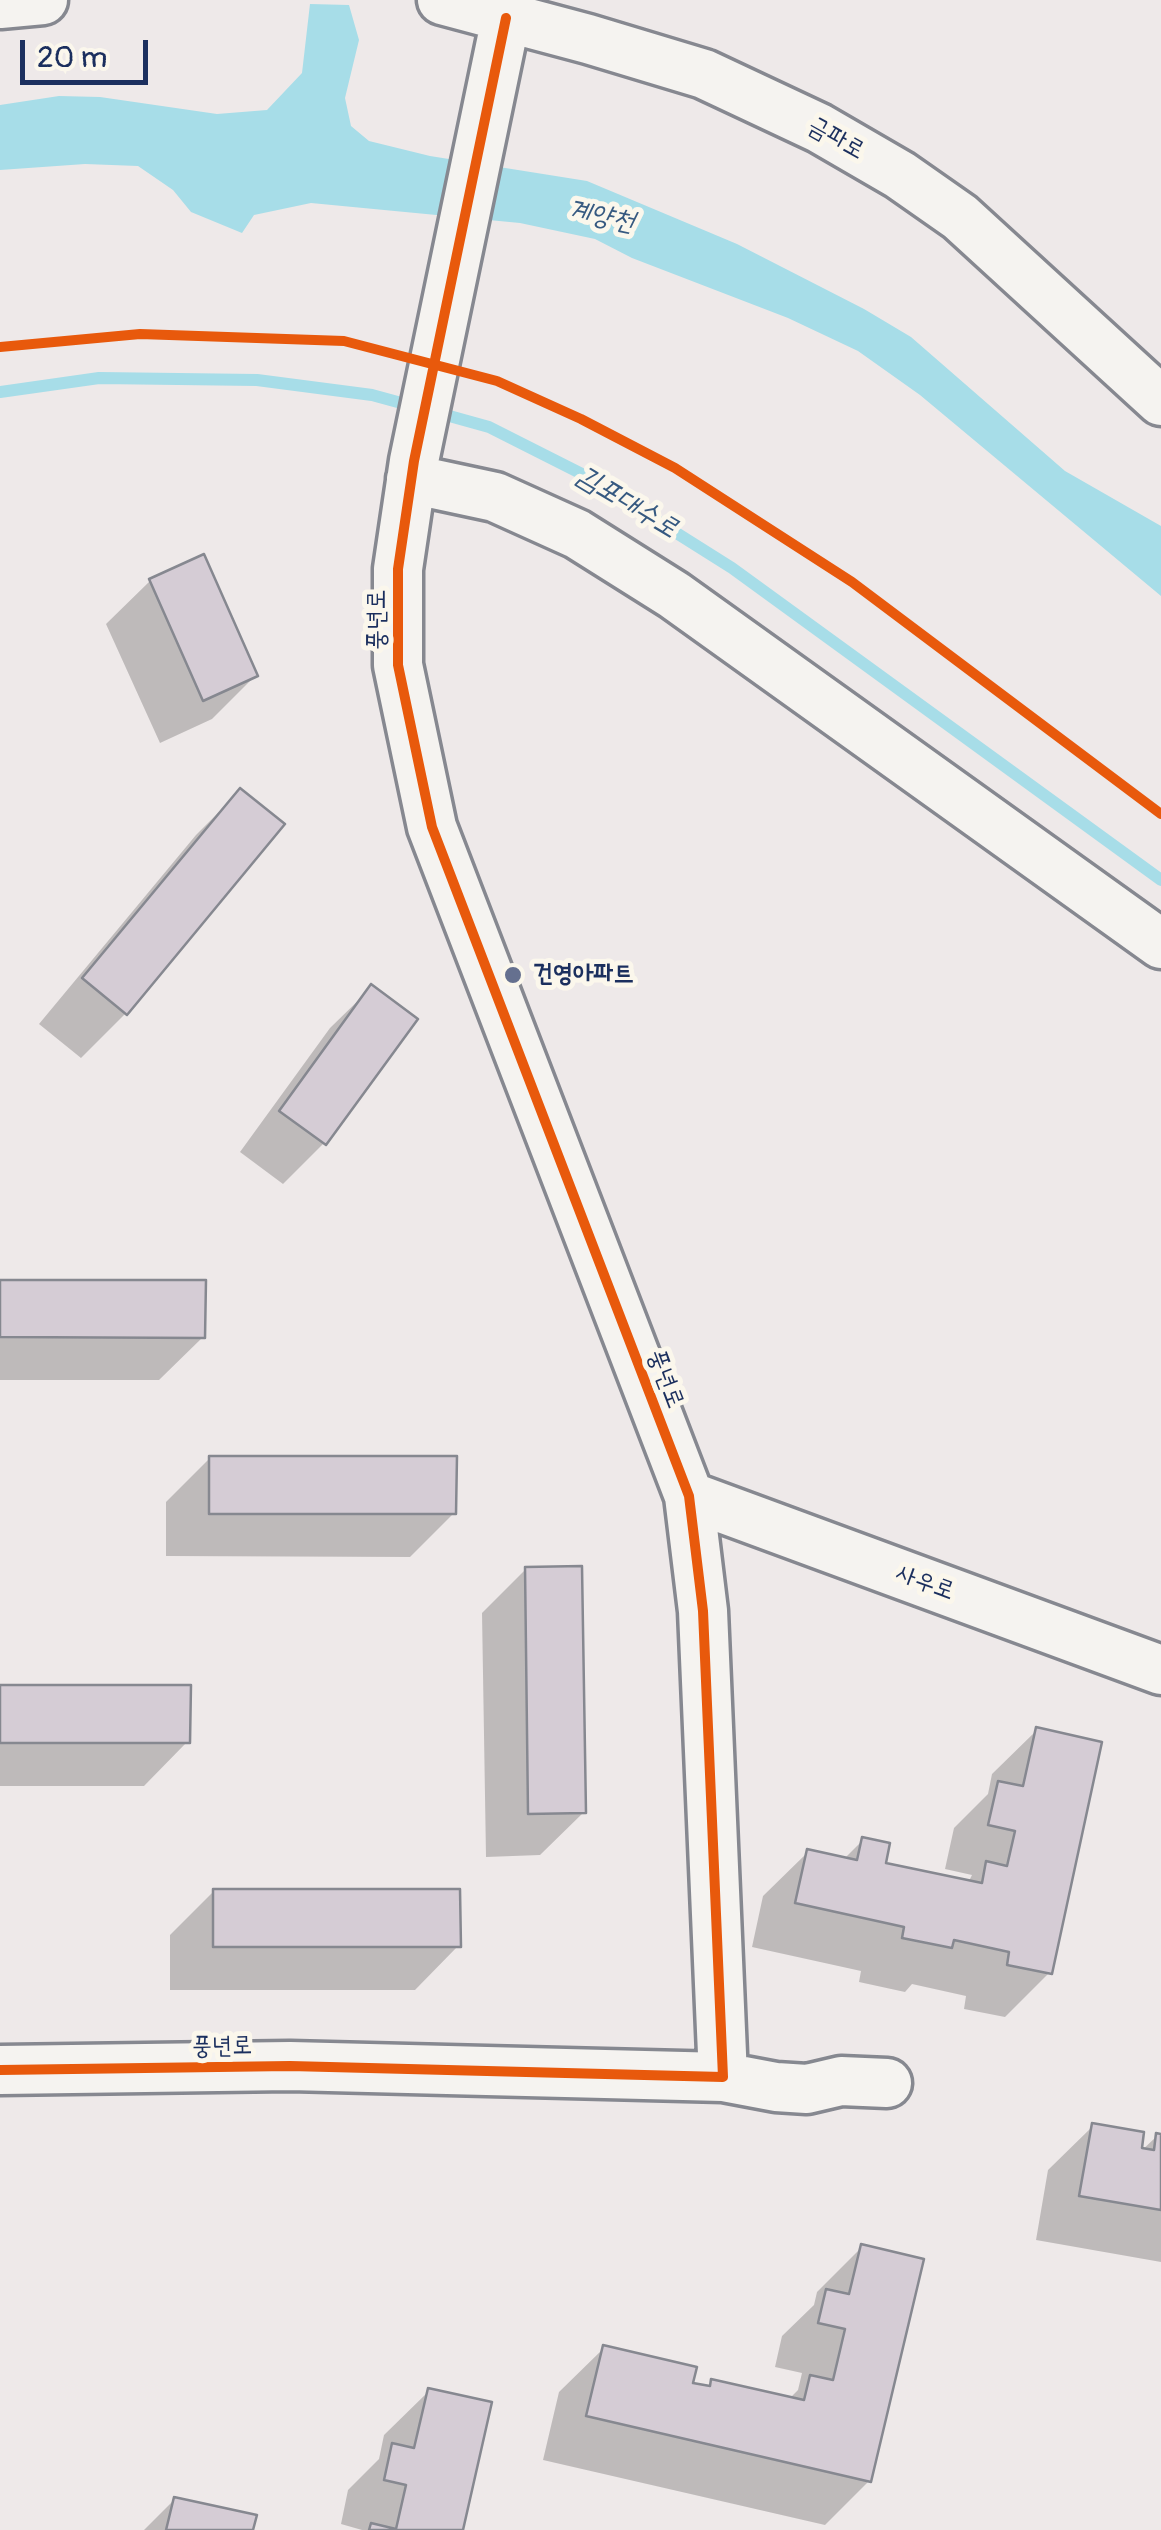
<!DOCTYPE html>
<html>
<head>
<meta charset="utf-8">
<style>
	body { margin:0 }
	#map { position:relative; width:1161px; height:2530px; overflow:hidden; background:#eee9e9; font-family:Pangolin,sans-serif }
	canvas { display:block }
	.scale { position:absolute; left:20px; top:40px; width:128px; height:45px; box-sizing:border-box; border:5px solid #1b2f5e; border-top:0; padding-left:12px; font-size:30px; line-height:35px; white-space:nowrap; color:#1b2f5e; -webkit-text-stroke:8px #fbf7ec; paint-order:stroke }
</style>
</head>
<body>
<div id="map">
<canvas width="1161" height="2530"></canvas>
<div class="scale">20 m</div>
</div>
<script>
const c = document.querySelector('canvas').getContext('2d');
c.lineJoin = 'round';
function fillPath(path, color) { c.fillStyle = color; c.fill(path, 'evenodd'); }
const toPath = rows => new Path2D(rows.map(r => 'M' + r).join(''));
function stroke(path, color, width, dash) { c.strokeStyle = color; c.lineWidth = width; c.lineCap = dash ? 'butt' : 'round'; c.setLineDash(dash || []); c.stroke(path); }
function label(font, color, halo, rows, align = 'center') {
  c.font = font + ' Pangolin,"Poor Story",sans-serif'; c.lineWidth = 10; c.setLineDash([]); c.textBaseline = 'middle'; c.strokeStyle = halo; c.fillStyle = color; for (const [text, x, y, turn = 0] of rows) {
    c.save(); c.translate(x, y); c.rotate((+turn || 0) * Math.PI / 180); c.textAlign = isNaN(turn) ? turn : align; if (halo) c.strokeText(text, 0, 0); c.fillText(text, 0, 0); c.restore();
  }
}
fillPath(toPath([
	[310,4,349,5,359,40,345,98,351,126,369,141,430,156,587,181,737,244,864,309,911,337,1065,471,1161,526,1161,596,920,395,858,351,788,318,632,258,595,239,520,223,311,203,254,215,242,233,191,212,173,190,138,166,85,164,0,170,0,105,59,96,100,97,217,114,267,110,302,73]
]), '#a7dde8');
fillPath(toPath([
	[150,581,255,676,212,719,160,743,106,624],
	[240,791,281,825,125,1014,81,1058,39,1024,196,835],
	[371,988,324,1143,283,1184,240,1152,330,1028],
	[0,1282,203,1337,159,1380,0,1380],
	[210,1458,454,1513,410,1557,166,1556,166,1502],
	[526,1569,584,1812,540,1855,486,1857,482,1613],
	[0,1688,187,1742,144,1786,0,1786],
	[1037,1730,1049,1973,1005,2017,964,2009,966,1996,912,1984,905,1992,859,1982,861,1971,752,1947,763,1896,808,1852,843,1860,863,1840,883,1865,968,1883,972,1875,945,1869,954,1828,988,1794,992,1774],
	[214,1891,458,1946,415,1990,170,1990,170,1935],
	[1093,2126,1138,2154,1157,2136,1161,2136,1161,2262,1036,2240,1048,2170],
	[862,2247,869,2481,825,2525,543,2460,559,2392,604,2348,690,2384,706,2388,712,2381,789,2399,798,2390,802,2373,775,2367,782,2336,814,2305,817,2292],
	[429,2391,461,2530,362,2530,341,2524,348,2490,379,2459,384,2435],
	[175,2499,251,2530,144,2530]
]), '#0003');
stroke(toPath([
	[0,392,99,378,257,380,372,395,416,407],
	[435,412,489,427,586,476,732,568,1161,880]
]), '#a7dde8', 12);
const building = toPath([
	[204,554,258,676,203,701,149,579,204,554],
	[240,788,285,824,127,1015,82,978,240,788],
	[371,984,418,1019,326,1145,279,1111,371,984],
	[0,1280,206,1280,205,1338,0,1337,0,1280],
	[209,1456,457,1456,456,1514,209,1514,209,1456],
	[582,1566,586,1813,528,1814,525,1567,582,1566],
	[0,1685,191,1685,190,1743,0,1743,0,1685],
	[1036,1727,1102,1742,1052,1974,1007,1965,1009,1952,954,1940,952,1948,902,1938,904,1927,795,1903,807,1849,857,1860,862,1837,890,1843,886,1863,982,1883,986,1861,1007,1866,1015,1831,988,1825,998,1781,1023,1786,1036,1727],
	[213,1889,460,1889,461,1947,213,1947,213,1889],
	[1092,2123,1144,2132,1142,2148,1154,2150,1156,2133,1161,2134,1161,2210,1079,2196,1092,2123],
	[861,2244,924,2259,871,2482,586,2416,603,2345,697,2367,693,2383,710,2386,711,2379,804,2400,810,2375,833,2380,845,2329,818,2323,826,2289,849,2294,861,2244],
	[428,2388,492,2402,463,2530,369,2530,371,2523,396,2529,406,2485,384,2480,392,2443,414,2448,428,2388],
	[174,2497,257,2515,253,2530,166,2530,174,2497]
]);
fillPath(building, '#d5ccd5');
stroke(building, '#868890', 2.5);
const minor = toPath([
	[442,0,588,39,704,74,819,128,900,175,960,217,1161,401],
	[0,4,43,0],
	[411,479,495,497,577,534,674,595,1161,944],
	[689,1496,1161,1670],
	[0,2070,290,2066,723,2077,703,1611,689,1496,432,827,398,665,398,569,414,461,506,18],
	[723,2077,776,2087,807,2089,841,2081,887,2083]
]);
stroke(minor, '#868890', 55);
stroke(minor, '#f5f3f0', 48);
stroke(toPath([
	[0,347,140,334,344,341,497,381,581,419,675,468,852,582,1161,814],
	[0,2070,290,2066,723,2077,703,1611,689,1496,432,827,398,665,398,569,414,461,506,18]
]), '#e8590c', 10);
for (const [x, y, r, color] of [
	[513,975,10,"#65708f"]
]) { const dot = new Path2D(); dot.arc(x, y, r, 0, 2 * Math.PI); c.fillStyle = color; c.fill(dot); stroke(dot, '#fbf7ec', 4); }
label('25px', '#1b2f5e', '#fbf7ec', [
	["금파로",836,139,29],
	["풍년로",378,620,-90],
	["풍년로",665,1379,69],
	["사우로",925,1583,20],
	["풍년로",222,2047,-1]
]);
label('bold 25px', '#1b2f5e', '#fbf7ec', [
	["건영아파트",533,975]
], 'left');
label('italic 28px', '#365980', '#fbf7ec', [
	["계양천",601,217,12],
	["김포대수로",627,503,31]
]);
</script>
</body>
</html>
